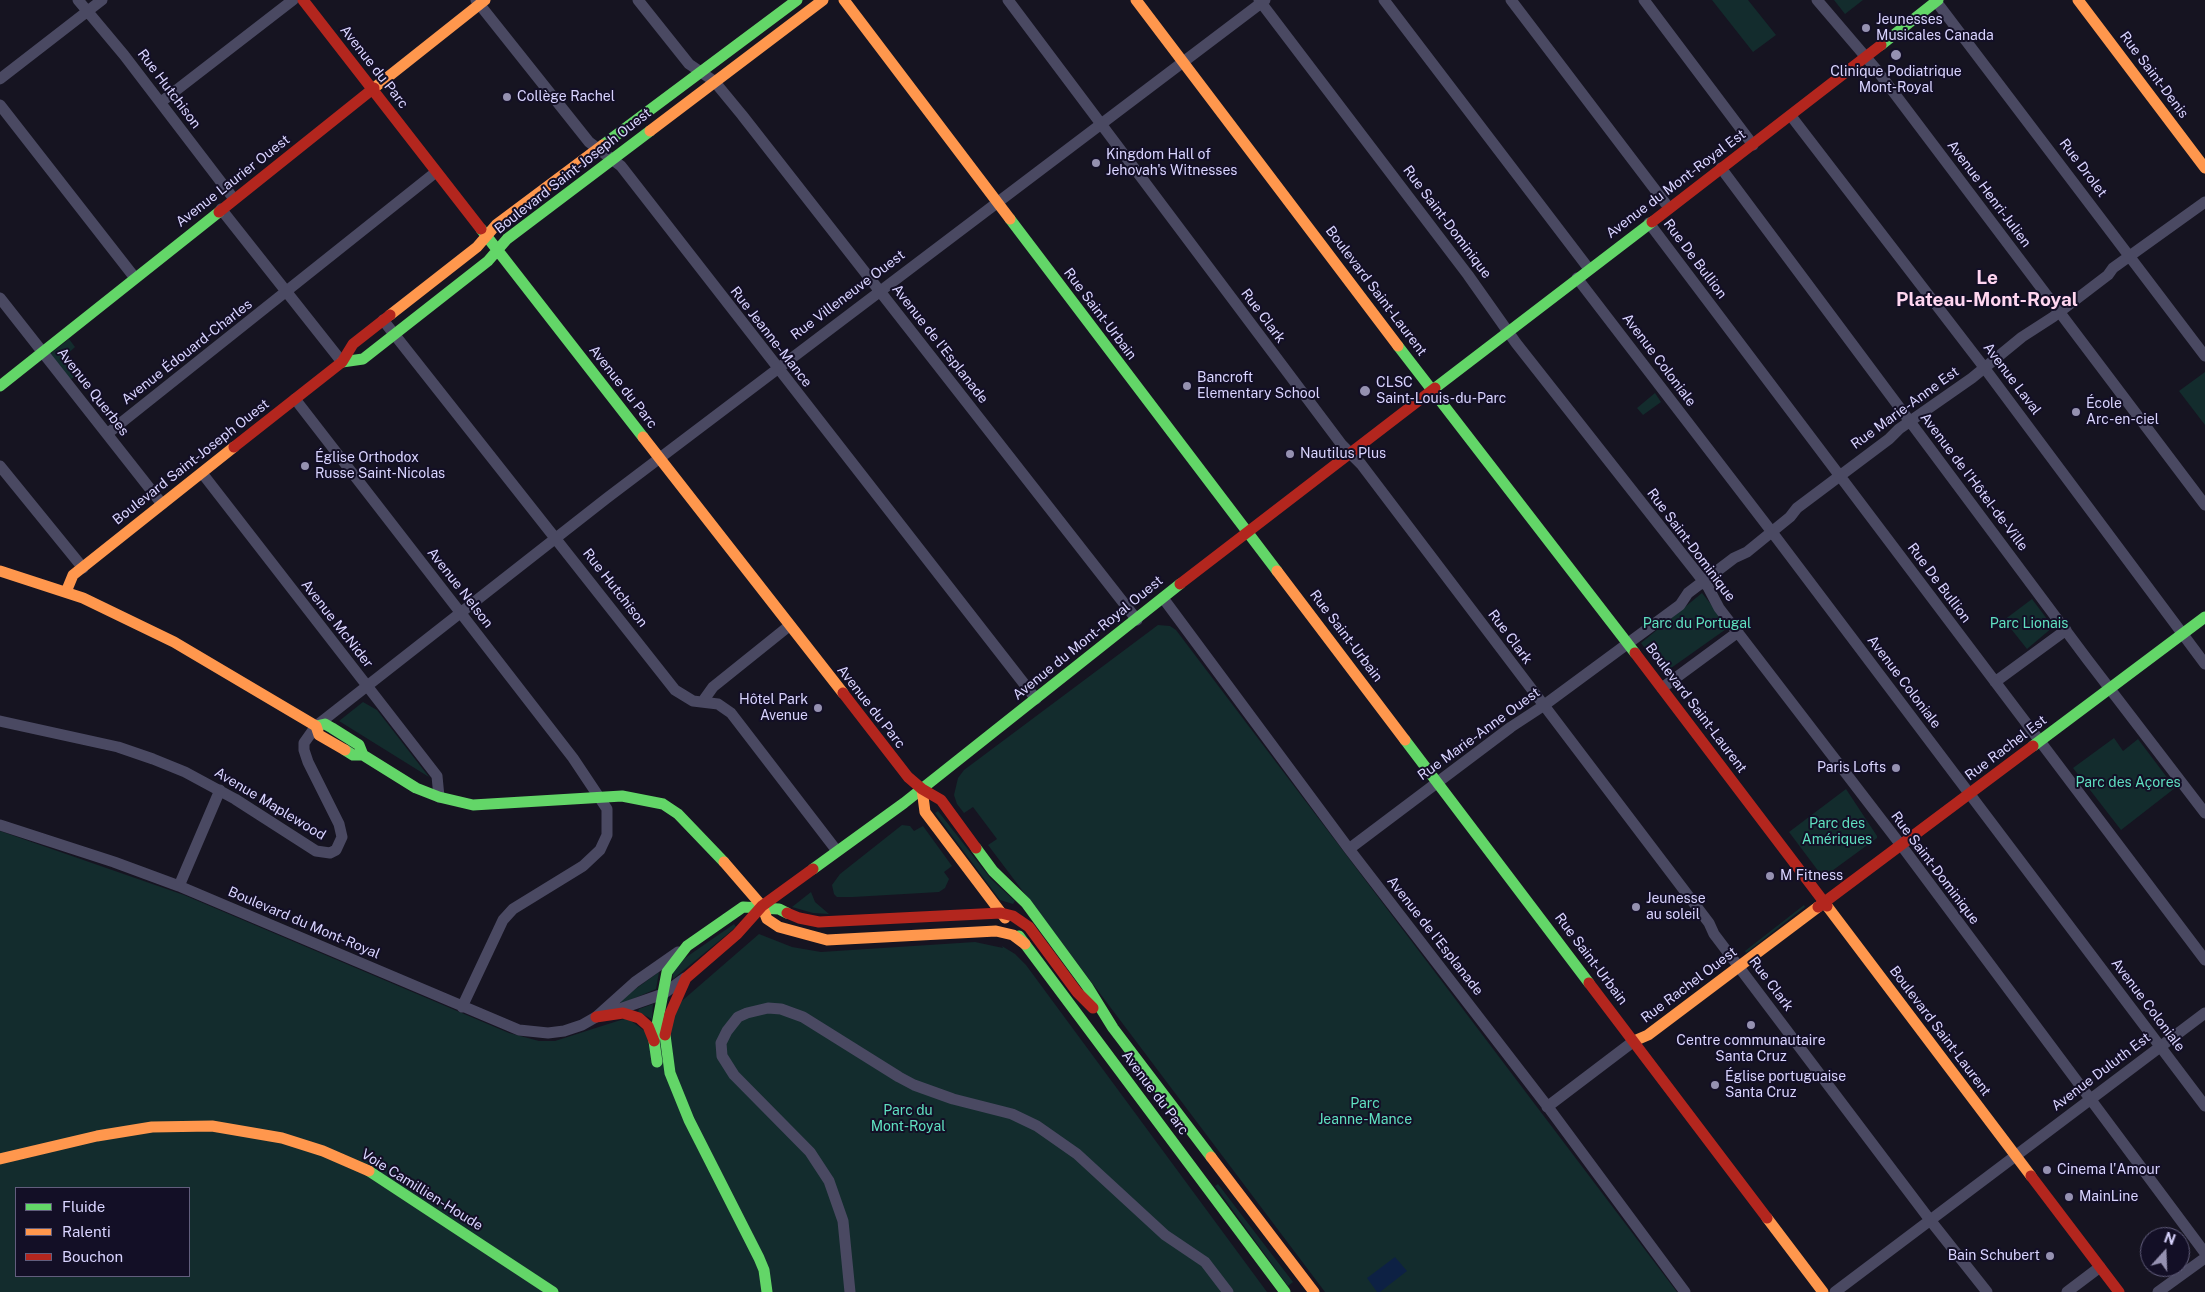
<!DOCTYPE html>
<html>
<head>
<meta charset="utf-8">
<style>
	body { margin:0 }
	#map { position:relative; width:2205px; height:1292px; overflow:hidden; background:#161421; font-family:"Public Sans",sans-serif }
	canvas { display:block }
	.legend { position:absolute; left:15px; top:1187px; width:175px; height:90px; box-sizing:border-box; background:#130f26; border:1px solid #625e7d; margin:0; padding:6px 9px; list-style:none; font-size:15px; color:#d9d4ff }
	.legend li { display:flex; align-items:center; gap:10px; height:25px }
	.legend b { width:25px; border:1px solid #625e7d }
	.north { position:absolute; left:2140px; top:1227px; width:50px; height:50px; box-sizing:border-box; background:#130f26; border:1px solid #625e7d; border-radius:50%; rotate:20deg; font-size:14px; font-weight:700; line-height:20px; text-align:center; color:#d9d4ff }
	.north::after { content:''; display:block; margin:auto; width:18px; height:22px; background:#9591b1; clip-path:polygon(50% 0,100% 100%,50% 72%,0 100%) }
</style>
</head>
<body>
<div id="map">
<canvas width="2205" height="1292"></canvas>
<ul class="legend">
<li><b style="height:6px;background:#63d668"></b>Fluide</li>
<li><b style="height:6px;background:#ff974d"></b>Ralenti</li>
<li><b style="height:6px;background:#b3261e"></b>Bouchon</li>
</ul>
<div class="north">N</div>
</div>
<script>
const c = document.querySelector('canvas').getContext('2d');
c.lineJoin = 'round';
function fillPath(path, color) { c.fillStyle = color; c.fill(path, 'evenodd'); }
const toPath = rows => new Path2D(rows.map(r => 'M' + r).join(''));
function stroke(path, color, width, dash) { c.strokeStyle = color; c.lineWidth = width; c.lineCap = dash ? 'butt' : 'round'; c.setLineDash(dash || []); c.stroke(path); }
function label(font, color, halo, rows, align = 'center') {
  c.font = font + ' "Public Sans",sans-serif'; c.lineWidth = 4; c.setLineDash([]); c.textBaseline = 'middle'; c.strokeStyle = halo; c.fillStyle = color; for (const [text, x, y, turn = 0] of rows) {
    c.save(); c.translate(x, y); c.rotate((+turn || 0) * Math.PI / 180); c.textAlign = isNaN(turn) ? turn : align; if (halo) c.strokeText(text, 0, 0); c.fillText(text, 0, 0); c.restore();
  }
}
fillPath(toPath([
	[1712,0,1748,0,1776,35,1753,52],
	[1834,0,1863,0,1845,14],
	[69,339,75,347,64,357,77,375,70,380,50,354],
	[2205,372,2205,425,2179,391],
	[1655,393,1661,402,1643,415,1637,408],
	[1702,593,1729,627,1664,673,1641,643],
	[2032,599,2053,627,2027,649,2004,620],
	[1158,625,1170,626,1176,630,1677,1292,1325,1292,988,845,997,839,973,807,964,813,957,804,954,795,958,778,964,770],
	[363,702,377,710,429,777,339,721],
	[2114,738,2123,751,2138,739,2175,788,2121,830,2073,768],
	[1846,789,1877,836,1877,838,1825,876,1822,876,1789,832],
	[938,811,991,879,1015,901,1013,904,1000,900,935,813],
	[902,825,910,826,914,831,923,826,952,866,944,872,949,879,945,888,939,892,853,897,837,897,834,894,832,885,840,874],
	[0,831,184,895,509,1033,539,1041,555,1041,627,1018,646,1032,759,934,792,947,821,952,975,942,1003,948,1002,946,1015,954,1026,965,1267,1292,0,1292],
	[16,1188,189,1188,189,1276,16,1276],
	[811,892,815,902,829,914,813,913,792,907],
	[1804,905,1805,907,1746,953,1745,951],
	[734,924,736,927,673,979,673,971,685,958],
	[659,972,656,989,621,1004,620,1000],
	[653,1004,652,1019,638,1012,639,1009],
	[1218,1184,1293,1282,1288,1286,1215,1186]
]), '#132c2d');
fillPath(toPath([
	[1395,1257,1407,1271,1380,1292,1377,1292,1367,1278]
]), '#0d2144');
stroke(toPath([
	[78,0,124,55,234,199],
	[476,0,589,142,621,166,1036,699],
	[638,0,689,64,714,81,742,115,1137,620],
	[1008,0,1342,445,1361,464,1709,923,1714,934,1930,1220,1987,1292],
	[1259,0,1468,275,1516,343,1708,587,1719,608,1907,853,2205,1253],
	[1384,0,1589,269],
	[1511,0,1669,208],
	[1644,0,1753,145],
	[1817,0,1876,69,2205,505],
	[1935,0,2205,356],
	[0,79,102,0],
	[161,102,293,0],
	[0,105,135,278],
	[1791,116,1980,362,2205,664],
	[1721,168,2087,659,2205,813],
	[221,209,342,362],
	[1649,223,2205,960],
	[1577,278,1775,536,2205,1106],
	[0,298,162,504],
	[383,320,675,690,693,701,718,704,731,713,837,851],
	[295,399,573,758,607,809,607,835,600,850,583,866,513,909,503,920,462,1007],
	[107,434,436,172],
	[0,466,83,568],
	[202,473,437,776,439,797],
	[1163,598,1349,849,1551,1111,1685,1292],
	[1995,682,2066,630],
	[1662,688,1738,632],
	[703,701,713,687,789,626],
	[0,721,118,747,153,759,185,772,235,799,316,851,330,853,336,850,342,837,339,824,308,762,304,750,304,743,316,726,607,498,1265,0],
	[0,825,114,862,179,886,519,1030,548,1033,564,1031,582,1025,596,1017,635,982,678,952],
	[1349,849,1511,727,1543,706,1680,605,1688,593,1734,558,1747,552,1790,517,1797,508,1889,439,1899,429,1972,378,2022,337,2053,317,2108,275,2113,268,2205,202],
	[179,886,220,790],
	[614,1011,663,994,685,978],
	[1547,1107,1634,1041],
	[850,1292,843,1221,829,1181,810,1152,734,1075,722,1056,721,1043,727,1031,738,1017,747,1013,768,1008,781,1009,803,1017,899,1077,914,1085,953,1099,1012,1114,1037,1126,1077,1154,1165,1235,1205,1262,1228,1292],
	[1835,1292,2205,1013],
	[2067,1292,2100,1267],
	[2158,1292,2205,1258]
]), '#4a4962', 11);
stroke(toPath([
	[1881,45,1938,0],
	[603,145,797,0],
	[1010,219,1277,571],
	[481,229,643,437],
	[1398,346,1635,653],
	[342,362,363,359,488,261,507,239,650,131],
	[0,386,219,212],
	[1435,388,1652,222],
	[316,726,325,724,332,728,359,745,363,755],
	[1405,740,1589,983],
	[2033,746,2205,617],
	[345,750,353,755,363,755,416,788,439,797,473,805,622,796,663,804,678,814,724,862],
	[976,848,993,871,1026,903,1087,986,1113,1028,1211,1157],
	[813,869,904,803,1180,584],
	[1019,936,1285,1292],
	[665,1035,670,1073,689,1120,759,1258,764,1270,767,1292],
	[657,1062,654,1041,667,972,687,946,743,907,779,909,787,913],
	[369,1171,553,1292]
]), '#63d668', 11);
stroke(toPath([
	[844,0,1010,219],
	[1136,0,1398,346],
	[2078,0,2205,168],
	[374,88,485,0],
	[650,131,823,0],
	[390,315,477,247,496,225,603,145],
	[643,437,843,693],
	[0,571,83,598,174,642,316,726,319,735,345,750],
	[1277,571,1405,740],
	[66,592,73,575,234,447],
	[922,789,925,812,1005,918],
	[724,862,762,906,767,919,779,927,827,940,996,931,1013,935,1025,944],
	[1827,906,2031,1176],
	[1634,1041,1648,1035,1818,907],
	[1211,1157,1314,1292],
	[0,1159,97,1136,152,1127,212,1126,282,1138,323,1151,369,1171],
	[1767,1218,1823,1292]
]), '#ff974d', 11);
stroke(toPath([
	[303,0,481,229],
	[219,212,374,88],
	[1652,222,1881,45],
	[234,447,342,362,353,344,390,315],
	[1180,584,1435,388],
	[1635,653,1827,906],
	[843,693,908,777,922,789,941,800,976,848],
	[1818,907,2033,746],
	[787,913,799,918,819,922,1001,913,1013,916,1029,927,1077,992,1093,1008],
	[1589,983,1767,1218],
	[596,1017,623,1013,639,1018,648,1026,654,1041],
	[665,1035,670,1014,686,978,737,934,762,906,813,869],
	[2031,1176,2119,1292]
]), '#b3261e', 11);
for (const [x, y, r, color] of [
	[1866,28,5,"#9591b1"],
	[1896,55,6,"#9591b1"],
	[507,97,5,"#9591b1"],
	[1096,163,5,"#9591b1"],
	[1187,386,5,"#9591b1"],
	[1365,391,6,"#9591b1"],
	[2076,412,5,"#9591b1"],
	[1290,454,5,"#9591b1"],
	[305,466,5,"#9591b1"],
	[818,708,5,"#9591b1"],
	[1896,768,5,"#9591b1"],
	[1770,876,5,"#9591b1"],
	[1636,907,5,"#9591b1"],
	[1751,1025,5,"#9591b1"],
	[1715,1085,5,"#9591b1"],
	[2047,1170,5,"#9591b1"],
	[2069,1197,5,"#9591b1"],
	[2050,1256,5,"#9591b1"]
]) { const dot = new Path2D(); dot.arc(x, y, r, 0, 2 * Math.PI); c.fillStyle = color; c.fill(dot); stroke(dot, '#130f26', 2); }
label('14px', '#d9d4ff', '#130f26', [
	["Jeunesses",1876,20],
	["Musicales Canada",1876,36],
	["Clinique Podiatrique",1896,72,"center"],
	["Mont-Royal",1896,88,"center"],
	["Collège Rachel",517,97],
	["Kingdom Hall of",1106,155],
	["Jehovah's Witnesses",1106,171],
	["Bancroft",1197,378],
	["Elementary School",1197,394],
	["CLSC",1376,383],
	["Saint-Louis-du-Parc",1376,399],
	["École",2086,404],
	["Arc-en-ciel",2086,420],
	["Nautilus Plus",1300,454],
	["Église Orthodox",315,458],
	["Russe Saint-Nicolas",315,474],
	["Hôtel Park",808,700,"right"],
	["Avenue",808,716,"right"],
	["Paris Lofts",1886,768,"right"],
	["M Fitness",1780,876],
	["Jeunesse",1646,899],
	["au soleil",1646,915],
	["Centre communautaire",1751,1041,"center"],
	["Santa Cruz",1751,1057,"center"],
	["Église portuguaise",1725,1077],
	["Santa Cruz",1725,1093],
	["Cinema l'Amour",2057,1170],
	["MainLine",2079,1197],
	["Bain Schubert",2040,1256,"right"]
], 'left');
label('14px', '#d9d4ff', '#130f26', [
	["Avenue du Parc",374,67,52],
	["Rue Saint-Denis",2154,75,53],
	["Rue Hutchison",169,89,53],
	["Rue Drolet",2083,168,53],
	["Boulevard Saint-Joseph Ouest",573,171,-38],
	["Avenue Laurier Ouest",233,181,-38],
	["Avenue du Mont-Royal Est",1676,184,-37],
	["Avenue Henri-Julien",1989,194,53],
	["Rue Saint-Dominique",1447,222,53],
	["Rue De Bullion",1695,259,53],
	["Boulevard Saint-Laurent",1376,291,53],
	["Rue Villeneuve Ouest",848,295,-37],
	["Rue Saint-Urbain",1100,314,53],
	["Rue Clark",1263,316,53],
	["Rue Jeanne-Mance",771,337,52],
	["Avenue de l'Esplanade",940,344,52],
	["Avenue Édouard-Charles",187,352,-38],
	["Avenue Coloniale",1659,360,53],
	["Avenue Laval",2012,379,53],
	["Avenue du Parc",623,387,52],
	["Avenue Querbes",93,392,52],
	["Rue Marie-Anne Est",1905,408,-36],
	["Boulevard Saint-Joseph Ouest",191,462,-38],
	["Avenue de l'Hôtel-de-Ville",1974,482,53],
	["Rue Saint-Dominique",1691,545,53],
	["Rue De Bullion",1939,583,53],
	["Avenue Nelson",460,588,52],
	["Rue Hutchison",615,588,52],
	["Avenue McNider",337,624,52],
	["Rue Saint-Urbain",1346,636,53],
	["Rue Clark",1510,637,53],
	["Avenue du Mont-Royal Ouest",1088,638,-39],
	["Avenue Coloniale",1904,682,53],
	["Avenue du Parc",871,707,52],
	["Boulevard Saint-Laurent",1696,708,53],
	["Rue Marie-Anne Ouest",1479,734,-36],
	["Rue Rachel Est",2006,748,-37],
	["Avenue Maplewood",270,804,31],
	["Rue Saint-Dominique",1935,868,53],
	["Boulevard du Mont-Royal",304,923,23],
	["Avenue de l'Esplanade",1435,936,52],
	["Rue Saint-Urbain",1591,959,53],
	["Rue Clark",1771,984,53],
	["Rue Rachel Ouest",1689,985,-37],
	["Avenue Coloniale",2148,1005,53],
	["Boulevard Saint-Laurent",1940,1031,53],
	["Avenue Duluth Est",2101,1072,-37],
	["Avenue du Parc",1155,1093,53],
	["Voie Camillien-Houde",422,1190,32]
]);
label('14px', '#5fe0c0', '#130f26', [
	["Parc du Portugal",1697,624],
	["Parc Lionais",2029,624],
	["Parc des Açores",2128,783],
	["Parc des",1837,824],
	["Amériques",1837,840],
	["Parc",1365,1104],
	["Jeanne-Mance",1365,1120],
	["Parc du",908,1111],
	["Mont-Royal",908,1127]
]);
label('bold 19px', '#ffd6f0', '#130f26', [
	["Le",1987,278],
	["Plateau-Mont-Royal",1987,300]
]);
</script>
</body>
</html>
